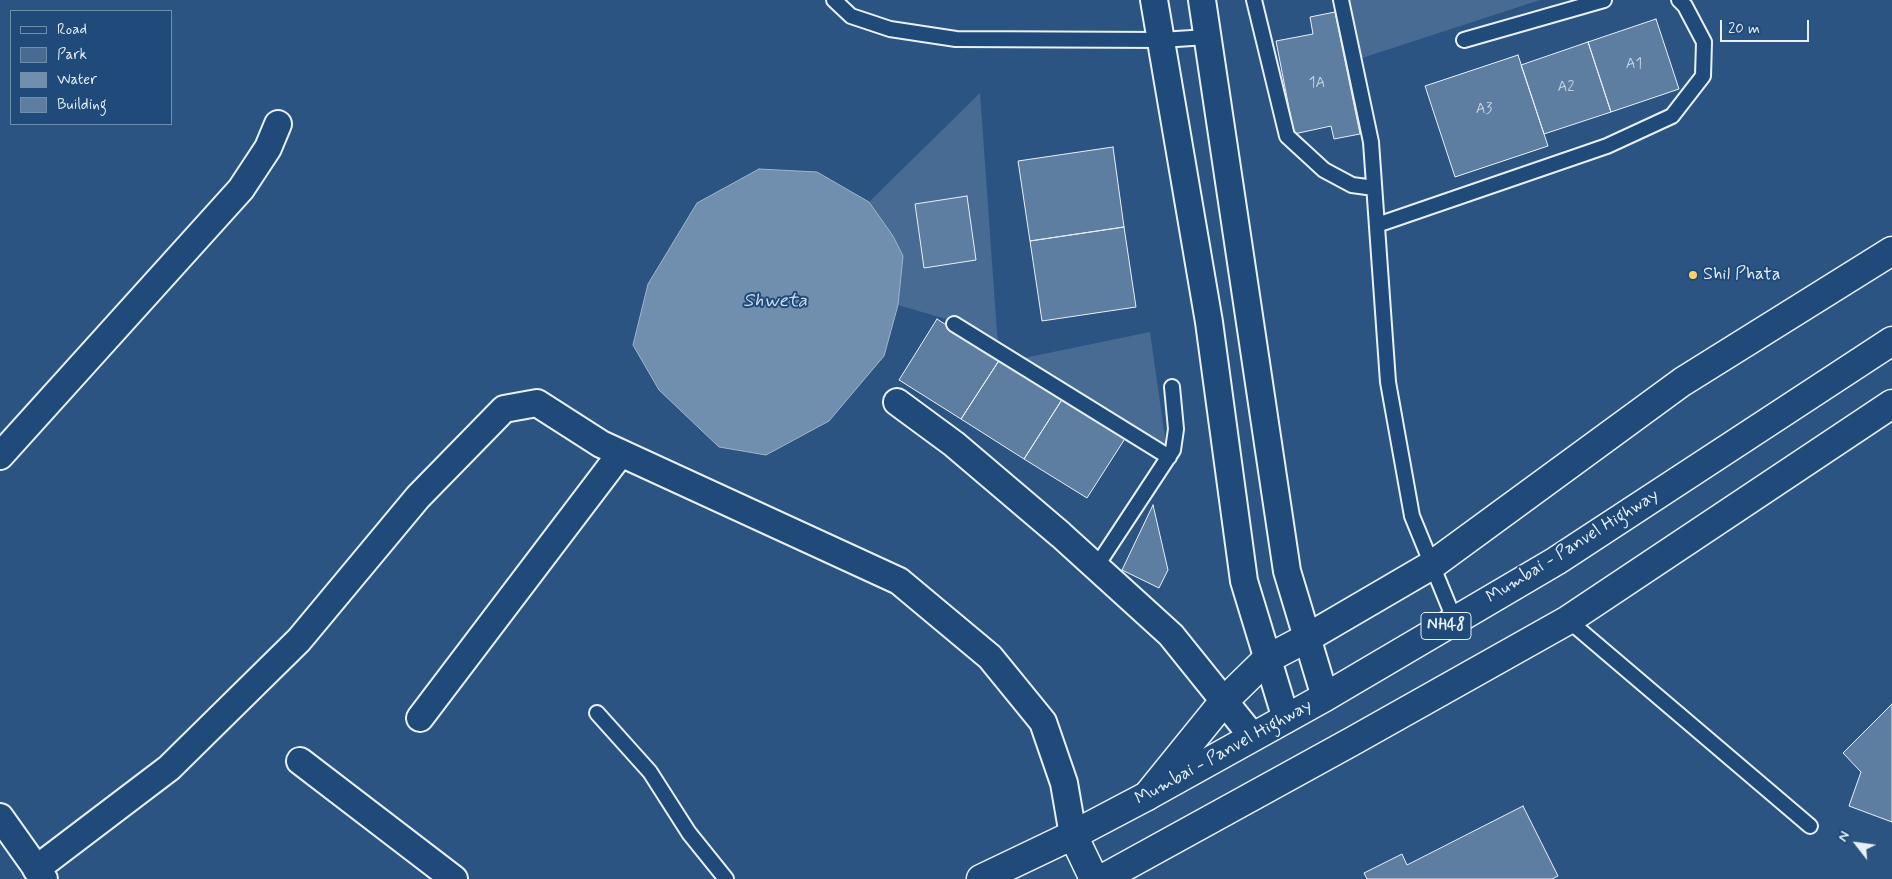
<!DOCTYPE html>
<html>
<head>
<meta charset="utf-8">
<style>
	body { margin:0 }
	#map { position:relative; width:1892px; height:879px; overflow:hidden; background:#2b5482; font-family:Mynerve,sans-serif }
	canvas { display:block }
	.legend { position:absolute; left:10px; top:10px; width:162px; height:115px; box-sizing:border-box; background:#1f4a7a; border:1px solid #6f8dac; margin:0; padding:6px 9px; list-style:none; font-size:15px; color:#e8f1f8 }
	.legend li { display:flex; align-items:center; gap:10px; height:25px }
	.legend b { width:25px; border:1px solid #6f8dac }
	.north { position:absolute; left:1832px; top:819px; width:50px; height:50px; -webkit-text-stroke:4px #1f4a7a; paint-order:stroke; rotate:300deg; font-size:14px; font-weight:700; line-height:20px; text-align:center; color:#e8f1f8 }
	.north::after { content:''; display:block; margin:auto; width:18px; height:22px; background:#e8f1f8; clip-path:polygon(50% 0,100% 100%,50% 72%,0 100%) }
	.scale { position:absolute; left:1720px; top:20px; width:89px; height:22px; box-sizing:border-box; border:2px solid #e8f1f8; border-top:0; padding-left:6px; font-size:15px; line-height:18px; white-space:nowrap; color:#e8f1f8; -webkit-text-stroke:4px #1f4a7a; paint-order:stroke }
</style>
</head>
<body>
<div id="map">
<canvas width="1892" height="879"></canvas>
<ul class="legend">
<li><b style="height:6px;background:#1f4a7a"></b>Road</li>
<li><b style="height:14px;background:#476b93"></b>Park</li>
<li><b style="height:14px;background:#708ead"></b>Water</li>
<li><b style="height:14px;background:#5d7da1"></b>Building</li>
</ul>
<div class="north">N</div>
<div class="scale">20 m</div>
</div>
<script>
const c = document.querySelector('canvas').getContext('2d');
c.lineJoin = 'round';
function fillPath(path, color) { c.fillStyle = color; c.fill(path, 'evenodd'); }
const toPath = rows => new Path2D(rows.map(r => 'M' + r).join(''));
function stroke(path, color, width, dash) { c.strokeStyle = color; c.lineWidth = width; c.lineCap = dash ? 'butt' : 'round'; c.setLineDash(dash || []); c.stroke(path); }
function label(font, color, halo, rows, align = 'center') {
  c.font = font + ' Mynerve,sans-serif'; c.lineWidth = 4; c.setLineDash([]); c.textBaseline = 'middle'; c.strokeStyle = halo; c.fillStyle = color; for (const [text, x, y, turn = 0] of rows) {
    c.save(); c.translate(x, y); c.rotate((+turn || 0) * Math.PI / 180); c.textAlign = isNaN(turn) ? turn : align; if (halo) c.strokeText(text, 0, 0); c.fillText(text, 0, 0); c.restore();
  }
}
fillPath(toPath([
	[1347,0,1540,0,1359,59],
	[980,93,998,346,963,324,898,305,903,256,893,236,869,202],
	[1150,332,1166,445,1019,359]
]), '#476b93');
const water = toPath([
	[759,169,817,172,869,202,893,236,903,256,898,305,884,356,829,421,766,455,719,447,659,390,633,345,648,284,697,203,759,169]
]);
fillPath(water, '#708ead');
stroke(water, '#a0b6cb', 1);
const building = toPath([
	[1335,12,1360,134,1334,139,1331,126,1294,134,1276,41,1313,34,1310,17,1335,12],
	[1656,19,1679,89,1611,112,1588,42,1656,19],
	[1588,42,1611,112,1544,134,1521,65,1588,42],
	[1518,55,1548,146,1455,177,1425,86,1518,55],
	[1113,147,1124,227,1030,241,1018,161,1113,147],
	[967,196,976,260,924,268,915,204,967,196],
	[1124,227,1136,307,1042,321,1030,241,1124,227],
	[937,319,1000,359,961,419,899,380,937,319],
	[1000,359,1063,398,1024,459,961,419,1000,359],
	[1063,398,1126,437,1087,498,1024,459,1063,398],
	[1153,505,1168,570,1159,588,1122,570,1153,505],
	[1892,704,1892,822,1849,806,1861,772,1843,753,1892,704],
	[1523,806,1558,876,1552,879,1367,879,1364,873,1402,854,1407,865,1523,806]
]);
fillPath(building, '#5d7da1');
stroke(building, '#e8f1f8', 1);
const service = toPath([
	[834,0,851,16,890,29,956,39,1161,40,1207,37],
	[1254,0,1287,136,1324,170,1352,185,1374,188],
	[1341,0,1371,142,1388,382,1412,516,1455,621],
	[1464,40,1604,0],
	[1377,225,1607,146,1672,116,1703,76,1704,42,1685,6,1679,0],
	[954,324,1169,457],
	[1096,567,1173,450,1176,429,1172,387],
	[1568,620,1810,826],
	[597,713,650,772,689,833,726,879]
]);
const minor = toPath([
	[1154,0,1209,322,1244,581,1286,719],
	[1202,0,1287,571,1325,697],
	[897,402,954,444,1061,535,1171,635,1253,737],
	[0,456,241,189,268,148,278,124],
	[420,718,621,453],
	[300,761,454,879],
	[0,817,44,879],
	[36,869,169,768,299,640,418,497,504,409,537,403,601,444,899,581,990,657,1043,722,1064,783,1073,835]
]);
const tertiary = toPath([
	[1147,796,1224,701,1267,659,1307,638,1432,565,1682,382,1892,251]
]);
const trunk = toPath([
	[1073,835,1094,879],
	[981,879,1073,835,1147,796,1325,697,1556,561,1892,341],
	[1102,879,1351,742,1568,620,1892,404]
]);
stroke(service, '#e8f1f8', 18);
stroke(minor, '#e8f1f8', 30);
stroke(tertiary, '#e8f1f8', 31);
stroke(trunk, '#e8f1f8', 31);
stroke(service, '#1f4a7a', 14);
stroke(minor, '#1f4a7a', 26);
stroke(tertiary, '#1f4a7a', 28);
stroke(trunk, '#1f4a7a', 28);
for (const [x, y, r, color] of [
	[1693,275,5,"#ffd166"]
]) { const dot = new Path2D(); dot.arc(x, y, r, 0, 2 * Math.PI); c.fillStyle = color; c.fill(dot); stroke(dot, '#1f4a7a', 2); }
label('15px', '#c5d4e2', null, [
	["A1",1634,65],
	["1A",1317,84],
	["A2",1566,88],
	["A3",1484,110]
]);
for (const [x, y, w] of [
	[1446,626,50]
]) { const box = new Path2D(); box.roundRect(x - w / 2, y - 13.5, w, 27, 4); c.fillStyle = '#1f4a7a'; c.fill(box); stroke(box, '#e8f1f8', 1); }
label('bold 16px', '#e8f1f8', null, [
	["NH48",1446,626]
]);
label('18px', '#e8f1f8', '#1f4a7a', [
	["Shil Phata",1703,275]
], 'left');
label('18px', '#e8f1f8', '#1f4a7a', [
	["Mumbai - Panvel Highway",1573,547,-32],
	["Mumbai - Panvel Highway",1224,753,-29]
]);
label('italic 19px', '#d0dde9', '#1f4a7a', [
	["Shweta",775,302]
]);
</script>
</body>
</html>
